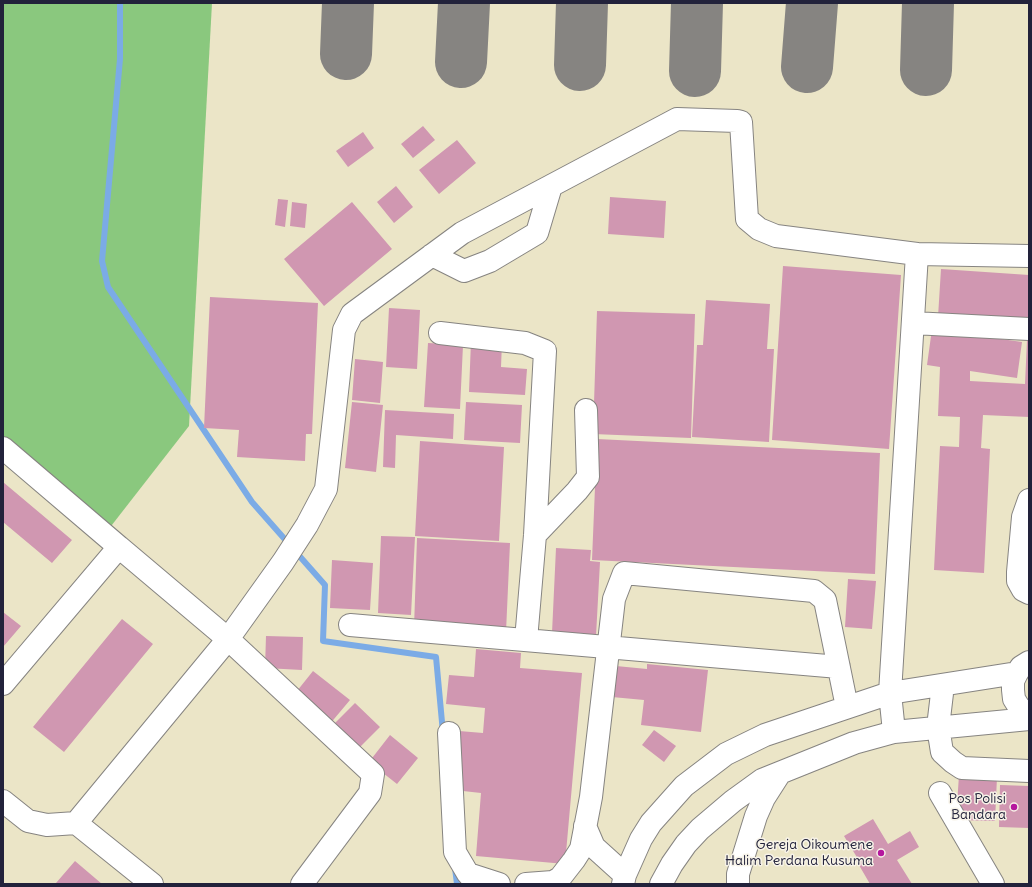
<!DOCTYPE html>
<html>
<head>
<meta charset="utf-8">
<style>
	body { margin:0 }
	#map { position:relative; width:1032px; height:887px; overflow:hidden; background:#ebe5c7; font-family:Delius,sans-serif }
	canvas { display:block }
	.frame { position:absolute; inset:0; border:4px solid #22223b; pointer-events:none }
</style>
</head>
<body>
<div id="map">
<canvas width="1032" height="887"></canvas>
<div class="frame"></div>
</div>
<script>
const c = document.querySelector('canvas').getContext('2d');
c.lineJoin = 'round';
function fillPath(path, color) { c.fillStyle = color; c.fill(path, 'evenodd'); }
const toPath = rows => new Path2D(rows.map(r => 'M' + r).join(''));
function stroke(path, color, width, dash) { c.strokeStyle = color; c.lineWidth = width; c.lineCap = dash ? 'butt' : 'round'; c.setLineDash(dash || []); c.stroke(path); }
function label(font, color, halo, rows, align = 'center') {
  c.font = font + ' Delius,sans-serif'; c.lineWidth = 3; c.setLineDash([]); c.textBaseline = 'middle'; c.strokeStyle = halo; c.fillStyle = color; for (const [text, x, y, turn = 0] of rows) {
    c.save(); c.translate(x, y); c.rotate((+turn || 0) * Math.PI / 180); c.textAlign = isNaN(turn) ? turn : align; if (halo) c.strokeText(text, 0, 0); c.fillText(text, 0, 0); c.restore();
  }
}
fillPath(toPath([
	[3,3,212,3,189,426,108,530,3,445]
]), '#8ac87e');
stroke(toPath([
	[120,3,120,59,102,261,108,287,252,502,289,544],
	[295,551,325,585,323,641,436,657,443,733],
	[455,868,457,884]
]), '#7babe6', 6);
stroke(toPath([
	[346,54,348,3],
	[461,62,464,3],
	[580,65,582,3],
	[807,67,812,3],
	[926,70,928,3],
	[695,71,697,3]
]), '#868481', 52);
fillPath(toPath([
	[423,126,435,140,413,158,401,144],
	[363,132,374,148,348,167,336,151],
	[457,140,476,163,439,194,419,170],
	[396,186,413,207,394,223,377,202],
	[610,197,666,201,664,238,608,234],
	[278,199,288,200,285,227,275,225],
	[292,202,307,204,305,228,290,226],
	[352,202,392,249,324,306,284,259],
	[783,266,901,275,889,449,772,440],
	[941,269,1029,275,1029,323,938,317],
	[210,297,318,303,312,434,306,434,305,461,237,457,239,430,204,428],
	[706,300,770,304,767,349,774,349,769,442,692,437,697,345,703,345],
	[389,308,420,310,417,369,386,367],
	[597,311,695,314,691,438,593,434],
	[932,329,1022,342,1017,378,970,371,970,381,1025,384,1027,340,1029,340,1029,417,983,415,981,448,990,449,984,573,934,570,940,446,959,447,960,417,938,416,940,367,927,365],
	[471,341,502,342,501,367,527,369,525,395,469,392],
	[428,343,463,345,460,409,424,407],
	[355,359,383,362,380,403,352,400],
	[352,402,383,405,376,472,345,468],
	[466,402,522,405,520,443,464,440],
	[385,410,454,414,453,439,396,435,395,468,383,467],
	[597,439,880,453,875,574,592,560],
	[420,441,504,447,499,541,415,536],
	[3,482,72,540,52,563,3,522],
	[381,536,415,537,411,615,378,613],
	[417,538,510,543,506,632,414,628],
	[556,548,591,550,590,561,600,562,596,636,552,633],
	[332,560,373,563,370,610,330,608],
	[848,579,876,581,872,629,845,627],
	[3,612,21,626,3,647],
	[122,619,153,644,64,752,33,727],
	[266,636,303,637,302,670,265,668],
	[476,649,521,653,520,668,582,673,565,864,476,856,481,793,454,790,459,731,483,733,485,708,446,704,449,675,474,677],
	[647,664,708,670,701,732,641,725,644,700,612,697,616,666,647,669],
	[313,671,350,700,329,725,293,696],
	[355,703,380,727,357,750,332,726],
	[654,730,676,746,664,762,642,745],
	[390,735,418,758,397,784,369,762],
	[959,775,997,777,995,821,956,820],
	[1000,785,1029,786,1029,828,999,827],
	[873,819,888,844,910,831,919,847,897,860,912,884,870,884,856,860,858,859,844,836],
	[75,861,102,884,57,884,56,883]
]), '#d097b1');
const minor = toPath([
	[432,255,464,271,490,261,537,233,551,186],
	[913,323,1029,329],
	[440,333,525,343,545,351,535,535,526,640],
	[3,448,119,547],
	[1029,500,1023,517,1018,572,1018,581,1023,590,1029,593],
	[535,535,577,491,588,477,586,410],
	[350,625,839,667],
	[1029,662,1021,667,1017,673,1013,681,1013,690,1014,699,1019,707,1029,716],
	[3,684,119,547,228,639,373,774,370,793,302,884],
	[943,685,938,727,942,752,953,762,962,768,1029,771],
	[894,732,890,693,917,254,1029,256],
	[449,733,455,852,468,874,499,884],
	[940,793,993,884],
	[3,801,28,821,47,825,76,823,152,884],
	[76,823,228,639,283,562,307,525,326,489,344,330,352,314,462,233,677,119,737,121,741,122,747,219,759,229,776,236,917,254],
	[585,826,594,847,625,875],
	[526,884,553,882,560,878,574,860,581,849,591,797,614,599,624,573,814,591,825,600,847,707],
	[623,884,625,875,641,839,651,823,684,786,726,754,765,735,890,693,1017,673],
	[661,884,672,864,686,844,700,829,733,801,762,780,854,743,894,732,1029,719],
	[738,884,738,874,756,816,764,798,780,773]
]);
stroke(minor, '#868481', 24);
stroke(minor, '#fff', 22);
for (const [x, y, r, color] of [
	[1014,807,4,"#b5179e"],
	[881,853,4,"#b5179e"]
]) { const dot = new Path2D(); dot.arc(x, y, r, 0, 2 * Math.PI); c.fillStyle = color; c.fill(dot); stroke(dot, '#f7f3e8', 1.5); }
label('14px', '#22223b', '#f7f3e8', [
	["Pos Polisi",1006,799],
	["Bandara",1006,815],
	["Gereja Oikoumene",873,845],
	["Halim Perdana Kusuma",873,861]
], 'right');
</script>
</body>
</html>
